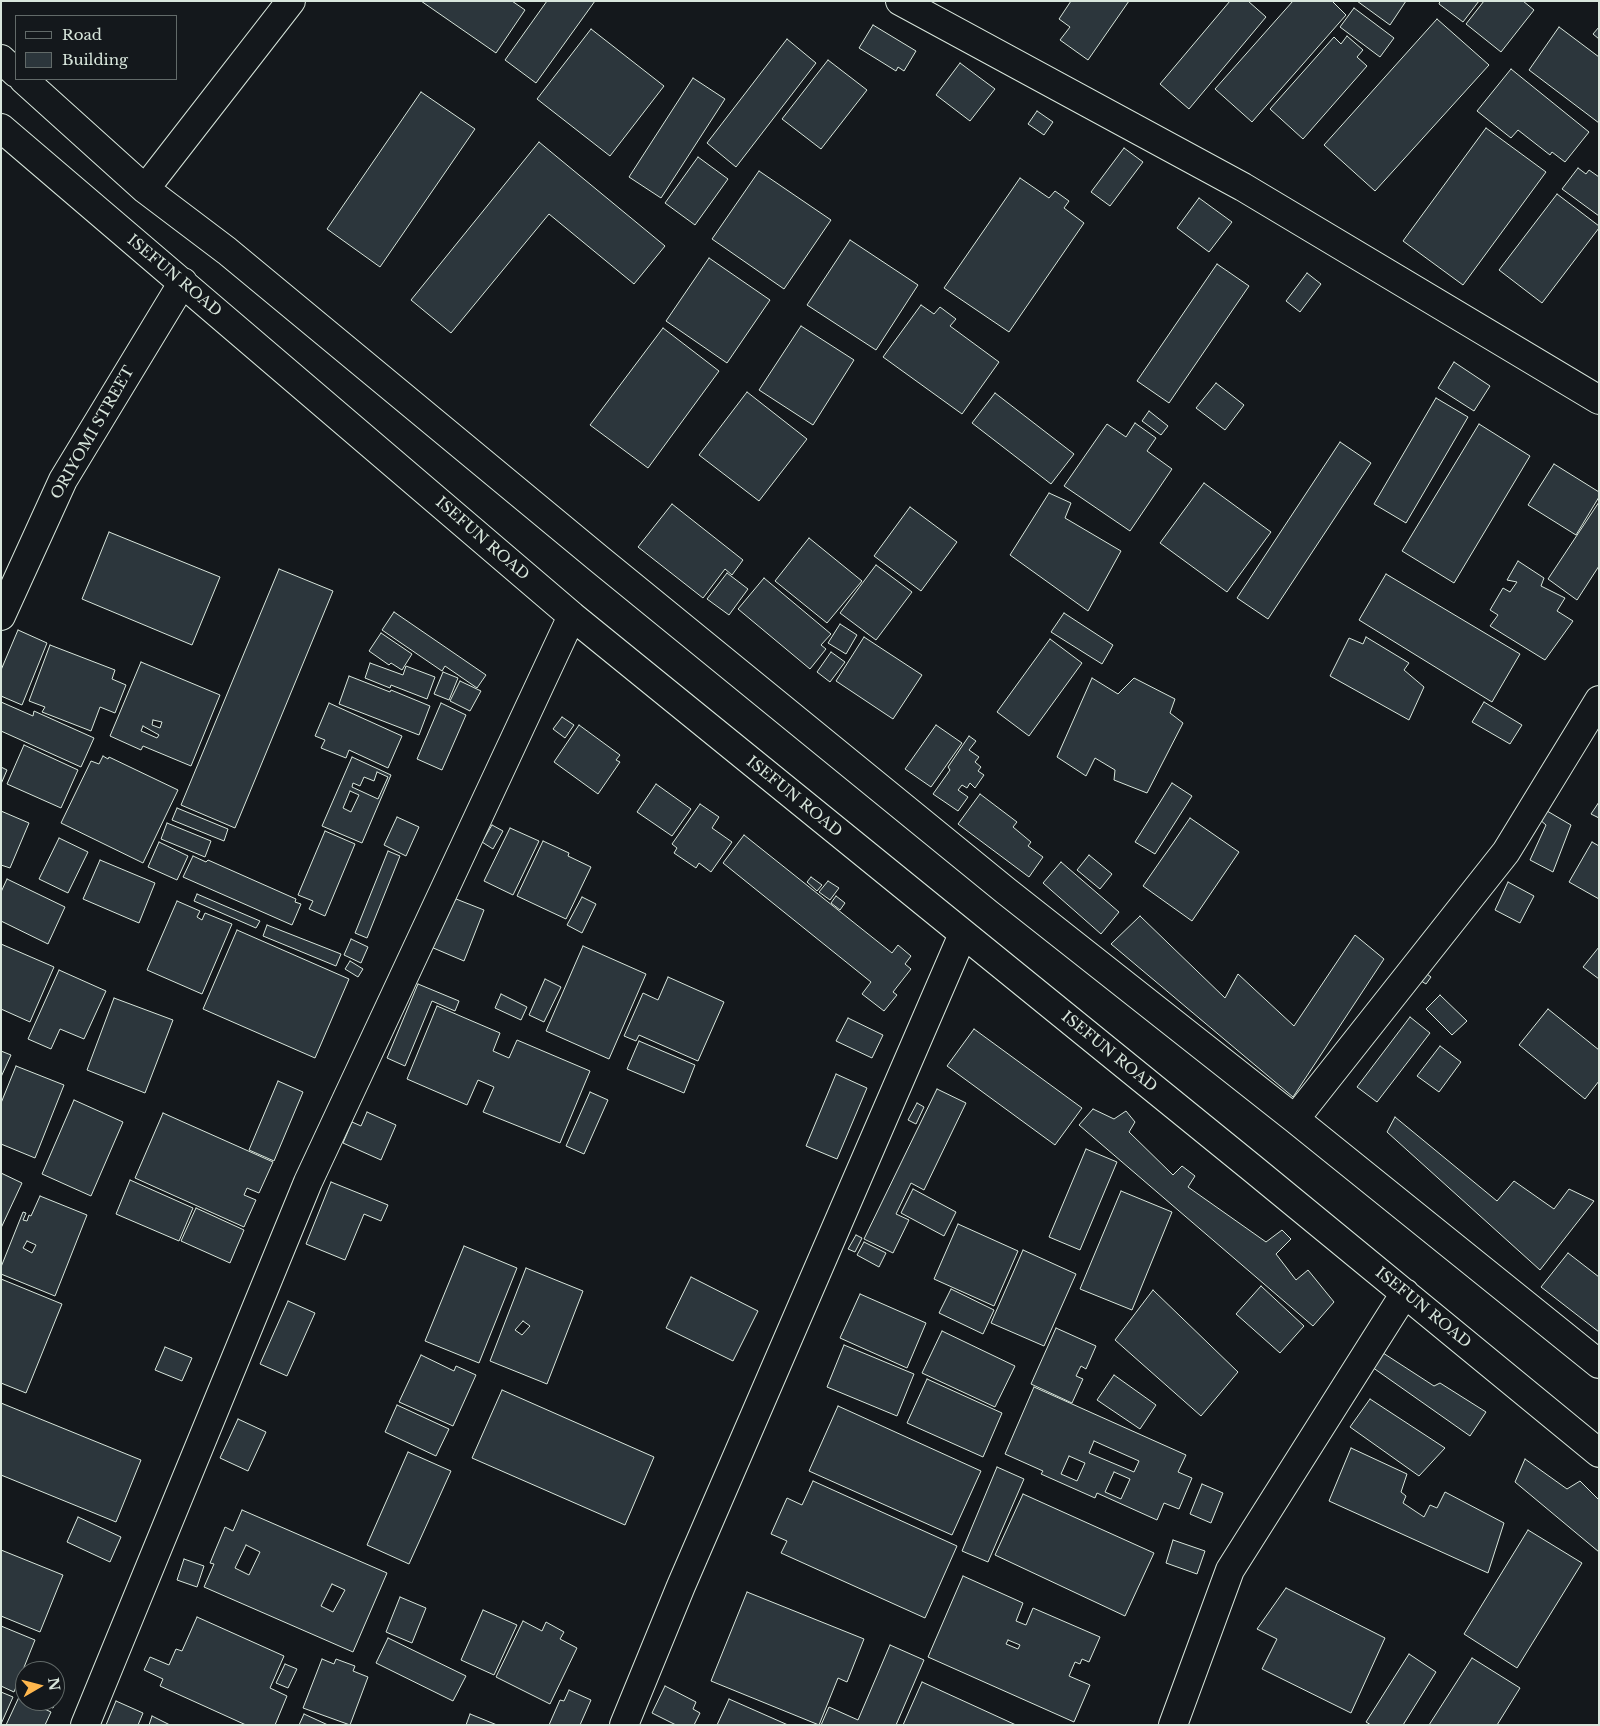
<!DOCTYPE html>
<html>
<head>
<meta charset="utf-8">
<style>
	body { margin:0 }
	#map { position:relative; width:1600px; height:1726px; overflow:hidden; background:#14181c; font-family:"Libre Baskerville",serif }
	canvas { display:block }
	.frame { position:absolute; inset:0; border:2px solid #d8e6dc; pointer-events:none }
	.legend { position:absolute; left:15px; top:15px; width:162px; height:65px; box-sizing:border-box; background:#14181c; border:1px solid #626a69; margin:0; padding:6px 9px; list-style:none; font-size:15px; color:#d8e6dc }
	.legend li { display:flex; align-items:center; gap:10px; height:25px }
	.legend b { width:25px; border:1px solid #626a69 }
	.north { position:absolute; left:15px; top:1661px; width:50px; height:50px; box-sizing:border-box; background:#14181c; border:1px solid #626a69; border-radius:50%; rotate:82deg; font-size:14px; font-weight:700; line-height:20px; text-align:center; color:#d8e6dc }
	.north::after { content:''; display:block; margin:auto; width:18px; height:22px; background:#ffb74d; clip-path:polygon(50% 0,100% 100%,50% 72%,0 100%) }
</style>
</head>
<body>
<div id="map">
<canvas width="1600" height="1726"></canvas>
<div class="frame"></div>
<ul class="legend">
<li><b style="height:6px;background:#14181c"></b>Road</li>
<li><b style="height:14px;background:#2c363c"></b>Building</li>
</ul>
<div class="north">N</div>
</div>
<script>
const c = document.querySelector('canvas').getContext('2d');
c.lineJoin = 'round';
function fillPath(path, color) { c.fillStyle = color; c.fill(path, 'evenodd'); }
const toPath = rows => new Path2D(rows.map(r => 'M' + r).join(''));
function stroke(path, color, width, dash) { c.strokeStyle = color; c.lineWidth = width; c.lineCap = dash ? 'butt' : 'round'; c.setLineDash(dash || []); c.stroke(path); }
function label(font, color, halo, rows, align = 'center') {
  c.font = font + ' "Libre Baskerville",serif'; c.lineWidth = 4; c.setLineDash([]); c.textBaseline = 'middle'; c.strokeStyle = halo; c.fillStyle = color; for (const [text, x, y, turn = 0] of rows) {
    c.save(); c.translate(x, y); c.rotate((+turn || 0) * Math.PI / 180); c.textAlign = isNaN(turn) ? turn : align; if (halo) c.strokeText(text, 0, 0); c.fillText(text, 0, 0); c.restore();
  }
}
const building = toPath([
	[421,1,512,1,525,10,496,53,421,1],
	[547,1,595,1,536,83,505,60,547,1],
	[1071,1,1129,1,1088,60,1060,40,1070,27,1059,19,1071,1],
	[1230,1,1248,1,1266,17,1189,109,1160,84,1230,1],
	[1293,1,1332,1,1346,15,1252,122,1215,89,1293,1],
	[1357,1,1406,1,1390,25,1357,1],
	[1440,1,1479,1,1463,22,1439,4,1440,1],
	[1484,1,1523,1,1534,10,1501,52,1466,24,1484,1],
	[1354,8,1394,38,1380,57,1340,27,1354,8],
	[1437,19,1489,65,1375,191,1324,145,1437,19],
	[873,25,916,51,904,71,898,67,896,71,859,48,873,25],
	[1559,27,1599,57,1599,123,1529,70,1559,27],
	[1599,27,1599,39,1593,34,1599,27],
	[591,29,664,86,610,156,537,99,591,29],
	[1347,36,1363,50,1357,57,1367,66,1303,139,1270,109,1334,37,1341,44,1347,36],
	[787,39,816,63,736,167,707,143,787,39],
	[828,60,867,90,821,149,782,119,828,60],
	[960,63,995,89,970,121,936,95,960,63],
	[1511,69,1589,132,1565,162,1552,152,1550,155,1518,130,1511,138,1477,111,1511,69],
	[693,78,725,99,661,198,629,177,693,78],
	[421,92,475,129,380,267,327,229,421,92],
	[1037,111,1053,122,1044,135,1028,124,1037,111],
	[1486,128,1546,172,1463,285,1403,241,1486,128],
	[539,142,665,246,634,284,549,214,451,333,411,300,539,142],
	[1124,148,1143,162,1110,206,1091,192,1124,148],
	[698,157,728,179,695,225,665,203,698,157],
	[1578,168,1586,174,1589,170,1599,177,1599,216,1562,189,1578,168],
	[759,171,831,220,784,289,712,239,759,171],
	[1020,178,1049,198,1055,191,1069,201,1064,208,1084,223,1009,332,944,288,1020,178],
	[1557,194,1599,226,1599,228,1542,303,1499,270,1557,194],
	[1199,198,1232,222,1209,252,1177,228,1199,198],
	[850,240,918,285,876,350,807,305,850,240],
	[709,258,770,300,727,363,666,321,709,258],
	[1217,264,1249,286,1169,403,1137,381,1217,264],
	[1307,273,1321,284,1300,312,1286,301,1307,273],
	[921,305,934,314,940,307,956,319,950,326,999,362,962,414,883,357,921,305],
	[801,326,854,360,813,425,759,390,801,326],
	[663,328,719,371,648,468,590,425,663,328],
	[1454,362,1490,386,1474,411,1438,388,1454,362],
	[1216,383,1244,405,1225,430,1196,408,1216,383],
	[747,392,807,439,759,501,699,455,747,392],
	[995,393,1074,454,1051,484,972,423,995,393],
	[1436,398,1468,417,1406,523,1374,504,1436,398],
	[1149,411,1168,426,1161,435,1142,421,1149,411],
	[1135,423,1156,438,1147,451,1172,469,1130,531,1064,486,1107,424,1126,437,1135,423],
	[1479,424,1530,456,1454,583,1402,551,1479,424],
	[1340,442,1371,463,1268,619,1237,598,1340,442],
	[1554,464,1599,492,1599,497,1576,535,1528,505,1554,464],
	[1204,483,1271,532,1227,592,1160,543,1204,483],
	[1049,493,1071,503,1065,518,1121,551,1088,611,1010,555,1049,493],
	[1599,502,1599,566,1577,600,1548,579,1599,502],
	[672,504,743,560,732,575,725,569,703,598,638,547,672,504],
	[910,507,957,542,921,591,874,556,910,507],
	[109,532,220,577,192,645,82,599,109,532],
	[809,538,862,581,827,623,775,581,809,538],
	[1518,561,1544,578,1541,586,1565,598,1557,611,1573,621,1545,660,1490,626,1498,615,1490,610,1503,588,1510,592,1517,582,1507,580,1518,561],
	[876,565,912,592,876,640,840,613,876,565],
	[279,569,333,591,235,828,181,805,279,569],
	[727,573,748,589,729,615,707,599,727,573],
	[1386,574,1520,654,1492,702,1359,620,1386,574],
	[764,578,831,634,821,645,826,649,810,669,738,609,764,578],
	[394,612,486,675,477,688,445,666,442,671,382,630,394,612],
	[1064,613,1113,645,1102,664,1051,632,1064,613],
	[840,624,857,635,846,654,828,643,840,624],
	[18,630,47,643,22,705,1,696,1,670,18,630],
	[381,633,412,654,402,670,391,663,389,665,369,651,381,633],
	[864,637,922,675,893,719,836,681,864,637],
	[1366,637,1409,663,1404,670,1424,687,1409,720,1330,676,1349,638,1363,644,1366,637],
	[1050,639,1082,663,1029,736,997,712,1050,639],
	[50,645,115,670,112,679,126,685,115,713,100,707,91,731,42,712,45,707,29,701,50,645],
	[831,652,845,662,830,682,817,672,831,652],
	[141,662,220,695,191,766,143,746,141,750,110,736,141,662],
	[153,720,162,722,160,728,152,725,153,720],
	[143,726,159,735,157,738,141,731,143,726],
	[370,663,403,675,406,666,435,677,427,699,391,685,390,688,365,678,370,663],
	[443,672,458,678,449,700,434,694,443,672],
	[349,676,390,692,391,690,430,706,419,735,339,704,349,676],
	[1092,678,1118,694,1134,678,1175,699,1170,713,1183,723,1147,793,1114,780,1115,770,1095,758,1086,776,1057,757,1092,678],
	[460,681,481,691,470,711,450,701,460,681],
	[1,702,33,716,34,711,94,738,81,767,1,731,1,702],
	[1484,702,1522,725,1510,744,1472,722,1484,702],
	[329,703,402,736,388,768,349,750,346,758,321,748,325,740,315,736,329,703],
	[441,703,466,715,442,770,417,759,441,703],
	[562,717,574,725,565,738,553,729,562,717],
	[579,725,620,755,616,760,620,762,598,794,554,762,579,725],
	[936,725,962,743,931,787,905,769,936,725],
	[969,736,976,741,969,750,979,757,975,762,981,767,978,771,984,775,975,788,970,783,967,788,962,785,958,790,968,797,958,811,933,794,950,770,948,767,969,736],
	[24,745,78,770,61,808,7,784,24,745],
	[103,756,108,759,109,757,178,790,143,863,61,823,91,761,99,764,103,756],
	[352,757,391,775,362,843,322,826,352,757],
	[377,772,388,777,378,799,352,787,353,783,360,786,364,777,374,781,377,772],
	[350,791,359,795,351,812,343,808,350,791],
	[1,767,7,770,1,784,1,767],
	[1172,783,1192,796,1155,854,1135,842,1172,783],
	[656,784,691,809,672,836,637,812,656,784],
	[980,794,1017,822,1013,827,1031,842,1028,846,1043,857,1029,877,958,824,980,794],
	[1599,802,1599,818,1591,814,1599,802],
	[700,804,719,817,712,828,732,842,711,872,699,863,696,868,674,853,677,848,672,844,700,804],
	[177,808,228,829,224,841,172,820,177,808],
	[1542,808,1571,825,1553,872,1530,860,1546,825,1539,819,1542,808],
	[1,811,29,823,10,868,1,865,1,811],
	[397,817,419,827,406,856,384,845,397,817],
	[1190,818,1239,852,1192,921,1143,886,1190,818],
	[167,823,211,841,205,857,161,839,167,823],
	[492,825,503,831,493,849,482,842,492,825],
	[510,828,539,841,513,895,484,881,510,828],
	[325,831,355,844,325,916,309,909,313,901,298,895,325,831],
	[744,835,892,953,898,945,911,956,905,964,911,969,893,992,897,995,884,1011,862,994,871,982,723,863,744,835],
	[59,838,88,852,68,893,39,879,59,838],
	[543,841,569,853,568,856,591,867,566,919,517,896,543,841],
	[159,842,188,856,177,880,148,867,159,842],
	[1592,842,1599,846,1599,899,1569,882,1592,842],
	[388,851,400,856,367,938,355,933,388,851],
	[1089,855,1112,874,1100,889,1077,870,1089,855],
	[193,856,206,862,208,860,296,899,295,902,301,904,292,925,183,877,193,856],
	[100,860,155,883,139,923,83,899,100,860],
	[1061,862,1119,912,1101,934,1043,883,1061,862],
	[811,877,822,885,817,891,807,882,811,877],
	[7,879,65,907,48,944,1,921,1,892,7,879],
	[828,881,839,888,830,900,819,892,828,881],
	[1508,882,1534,896,1520,923,1495,910,1508,882],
	[197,894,260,921,256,928,194,901,197,894],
	[836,896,845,903,840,910,831,903,836,896],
	[451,897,484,910,464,961,431,947,451,897],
	[582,897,596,904,582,933,567,925,582,897],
	[177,901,200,911,197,917,202,920,205,913,232,924,202,994,147,970,177,901],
	[1140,916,1225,998,1238,974,1294,1026,1355,935,1384,959,1293,1097,1111,944,1140,916],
	[267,925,341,954,336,966,263,936,267,925],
	[237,930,349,979,315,1058,203,1009,237,930],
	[351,939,368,947,361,963,344,955,351,939],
	[1,944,54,967,30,1022,1,1009,1,944],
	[583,946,646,974,609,1059,546,1031,583,946],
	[1599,947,1599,979,1583,967,1599,947],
	[350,961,363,969,358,977,345,969,350,961],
	[59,970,106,991,84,1039,60,1029,51,1049,28,1039,59,970],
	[1423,971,1431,977,1426,984,1418,979,1423,971],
	[668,977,724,1002,698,1061,639,1035,636,1041,624,1036,643,993,658,1000,668,977],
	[545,979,561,987,544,1022,529,1015,545,979],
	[418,984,459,1001,455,1011,432,1001,405,1066,387,1058,418,984],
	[501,994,527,1007,521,1020,495,1008,501,994],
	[1440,995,1467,1021,1452,1035,1426,1009,1440,995],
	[114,998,173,1020,145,1093,87,1070,114,998],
	[437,1006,500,1033,493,1051,509,1058,517,1040,590,1071,560,1143,483,1112,494,1087,478,1080,467,1105,407,1079,437,1006],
	[1548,1009,1599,1050,1599,1081,1585,1099,1519,1045,1548,1009],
	[1410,1017,1430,1033,1377,1102,1357,1087,1410,1017],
	[848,1018,883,1035,872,1058,836,1041,848,1018],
	[974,1029,1082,1108,1055,1145,947,1066,974,1029],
	[639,1041,695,1065,684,1093,627,1069,639,1041],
	[1440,1046,1461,1062,1439,1092,1417,1076,1440,1046],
	[1,1051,11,1055,1,1077,1,1051],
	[16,1066,64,1085,35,1158,1,1144,1,1103,16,1066],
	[836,1074,867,1088,837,1159,806,1146,836,1074],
	[278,1081,303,1092,274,1161,249,1150,278,1081],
	[937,1089,966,1103,924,1190,911,1183,896,1214,909,1220,893,1253,864,1239,937,1089],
	[590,1092,608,1100,584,1154,566,1146,590,1092],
	[74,1100,123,1122,91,1196,42,1174,74,1100],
	[917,1103,924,1107,916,1124,908,1120,917,1103],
	[1093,1109,1114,1119,1126,1111,1135,1122,1129,1132,1173,1175,1182,1166,1195,1176,1188,1187,1266,1242,1282,1230,1291,1239,1276,1254,1296,1280,1308,1270,1334,1302,1313,1326,1079,1125,1093,1109],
	[367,1112,396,1125,381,1160,343,1143,352,1122,361,1126,367,1112],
	[163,1113,273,1162,259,1193,247,1188,244,1195,256,1200,244,1227,135,1178,163,1113],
	[1395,1117,1497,1201,1514,1181,1554,1209,1569,1189,1594,1201,1540,1270,1387,1132,1395,1117],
	[1086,1149,1117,1162,1080,1250,1049,1237,1086,1149],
	[1,1173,22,1183,1,1228,1,1173],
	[130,1180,193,1208,179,1241,116,1214,130,1180],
	[331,1182,388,1205,381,1221,364,1214,345,1260,306,1244,331,1182],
	[913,1189,956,1212,944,1236,901,1213,913,1189],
	[1121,1191,1172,1212,1132,1310,1080,1289,1121,1191],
	[40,1196,87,1215,55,1296,1,1274,1,1267,23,1212,26,1213,23,1220,27,1221,29,1215,31,1216,40,1196],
	[27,1241,36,1245,32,1253,23,1248,27,1241],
	[196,1208,244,1230,230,1263,181,1241,196,1208],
	[958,1224,1018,1251,994,1306,934,1279,958,1224],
	[856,1235,862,1238,855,1252,848,1249,856,1235],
	[864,1242,886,1253,879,1267,857,1255,864,1242],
	[464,1246,517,1268,479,1363,425,1341,464,1246],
	[1023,1250,1076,1274,1044,1346,991,1323,1023,1250],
	[1568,1253,1599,1277,1599,1332,1541,1287,1568,1253],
	[526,1268,583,1291,547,1384,490,1361,526,1268],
	[523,1321,530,1326,522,1335,515,1330,523,1321],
	[691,1277,758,1311,733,1361,666,1328,691,1277],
	[1,1279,62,1304,26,1393,1,1383,1,1279],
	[1261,1286,1304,1326,1280,1353,1236,1314,1261,1286],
	[951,1289,994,1310,983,1334,939,1313,951,1289],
	[1153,1290,1238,1372,1201,1416,1115,1340,1153,1290],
	[860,1294,926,1323,907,1368,840,1338,860,1294],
	[288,1301,315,1313,287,1376,260,1364,288,1301],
	[1056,1328,1096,1346,1086,1369,1081,1366,1076,1376,1083,1379,1072,1403,1031,1384,1056,1328],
	[942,1331,1015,1366,995,1407,922,1373,942,1331],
	[844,1345,914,1374,897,1416,827,1387,844,1345],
	[165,1347,192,1358,182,1381,155,1370,165,1347],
	[1380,1351,1434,1386,1440,1383,1486,1412,1470,1436,1372,1367,1380,1351],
	[421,1355,454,1371,456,1366,476,1375,453,1426,399,1402,421,1355],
	[1114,1375,1156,1405,1140,1429,1097,1400,1114,1375],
	[927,1379,1002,1413,983,1457,907,1423,927,1379],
	[1034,1387,1186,1455,1178,1472,1192,1478,1179,1509,1164,1503,1157,1520,1097,1493,1095,1498,1041,1474,1043,1471,1005,1454,1034,1387],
	[1094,1441,1139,1461,1134,1472,1089,1453,1094,1441],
	[1069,1456,1085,1463,1077,1481,1061,1474,1069,1456],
	[1114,1472,1130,1479,1121,1499,1105,1492,1114,1472],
	[502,1390,654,1457,625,1525,472,1458,502,1390],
	[1370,1399,1445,1448,1419,1476,1350,1427,1370,1399],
	[1,1403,141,1460,116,1522,1,1475,1,1403],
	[397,1405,449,1429,436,1456,385,1432,397,1405],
	[838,1406,981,1471,952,1535,809,1471,838,1406],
	[238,1419,266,1432,248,1471,220,1458,238,1419],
	[1351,1448,1407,1474,1401,1492,1406,1496,1403,1503,1424,1517,1430,1505,1437,1508,1445,1492,1504,1523,1488,1573,1329,1501,1351,1448],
	[408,1452,451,1471,409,1564,367,1545,408,1452],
	[1525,1459,1567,1489,1580,1481,1599,1500,1599,1552,1515,1482,1525,1459],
	[997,1467,1024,1479,988,1562,962,1551,997,1467],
	[813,1481,957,1546,925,1618,781,1553,787,1541,771,1534,787,1498,802,1505,813,1481],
	[1202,1484,1223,1493,1211,1523,1190,1514,1202,1484],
	[1023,1494,1154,1553,1125,1616,995,1555,1023,1494],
	[242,1510,387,1573,353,1652,204,1587,214,1564,210,1563,225,1527,233,1531,242,1510],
	[246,1545,260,1552,249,1575,235,1568,246,1545],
	[332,1584,345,1590,333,1612,321,1606,332,1584],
	[78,1517,121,1537,110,1562,67,1542,78,1517],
	[1528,1530,1582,1563,1517,1668,1464,1634,1528,1530],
	[1173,1540,1205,1551,1197,1574,1166,1563,1173,1540],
	[1,1550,63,1575,40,1632,1,1616,1,1550],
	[184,1559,204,1566,197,1587,177,1580,184,1559],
	[963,1576,1023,1603,1016,1621,1026,1625,1033,1608,1100,1637,1089,1662,1082,1659,1080,1664,1075,1662,1069,1676,1090,1685,1074,1722,928,1657,963,1576],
	[1008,1640,1020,1645,1018,1649,1006,1644,1008,1640],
	[1286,1588,1385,1638,1351,1713,1262,1669,1277,1639,1257,1629,1286,1588],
	[747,1592,864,1639,847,1682,838,1678,819,1725,711,1681,747,1592],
	[400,1597,426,1608,412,1643,386,1632,400,1597],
	[483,1610,517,1625,494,1675,461,1660,483,1610],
	[197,1617,284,1656,270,1688,287,1696,275,1725,246,1725,160,1686,163,1679,144,1670,150,1657,169,1665,176,1649,182,1651,197,1617],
	[523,1621,542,1631,546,1622,564,1632,560,1639,577,1648,550,1704,496,1677,523,1621],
	[1,1626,35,1640,14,1692,1,1686,1,1626],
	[388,1638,466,1676,453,1701,376,1663,388,1638],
	[890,1645,924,1660,896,1725,821,1725,829,1707,858,1720,890,1645],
	[1409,1654,1436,1672,1403,1725,1371,1725,1366,1722,1409,1654],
	[1472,1658,1520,1688,1497,1725,1429,1725,1472,1658],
	[322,1659,334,1664,336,1659,355,1666,353,1671,368,1677,350,1725,303,1708,322,1659],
	[285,1664,297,1669,288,1688,276,1683,285,1664],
	[922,1682,1016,1725,903,1725,922,1682],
	[665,1686,696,1702,693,1709,700,1713,694,1725,676,1725,652,1713,665,1686],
	[55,1687,61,1689,53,1708,34,1701,55,1701,55,1687],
	[569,1690,591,1700,580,1725,549,1725,560,1700,564,1701,569,1690],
	[1,1692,13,1697,1,1724,1,1692],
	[19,1697,51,1712,45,1725,6,1725,19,1697],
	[729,1699,788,1725,717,1725,729,1699],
	[116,1701,143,1713,138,1725,106,1725,116,1701],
	[304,1714,328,1725,299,1725,304,1714],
	[470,1714,497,1725,466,1725,470,1714],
	[152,1716,170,1725,149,1725,152,1716]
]);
fillPath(building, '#2c363c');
stroke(building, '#d8e6dc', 1);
const minor = toPath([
	[900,1,1243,187,1599,400],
	[1,59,16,73],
	[23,79,145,189,227,251,599,559,1006,891,1295,1119,1599,1364],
	[1,128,572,616,1252,1168,1599,1453],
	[145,189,291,1],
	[1,616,63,480,183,282],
	[1295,1119,1506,852,1599,700],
	[85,1725,308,1182,572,616],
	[624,1725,681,1586,963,934],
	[1173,1725,1230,1570,1405,1293]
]);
stroke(minor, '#d8e6dc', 30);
stroke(minor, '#14181c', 28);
label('15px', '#d8e6dc', '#14181c', [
	["ISEFUN ROAD",174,276,40],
	["ORIYOMI STREET",93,433,-60],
	["ISEFUN ROAD",482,539,41],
	["ISEFUN ROAD",794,797,39],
	["ISEFUN ROAD",1109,1052,39],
	["ISEFUN ROAD",1423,1308,39]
]);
</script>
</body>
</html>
